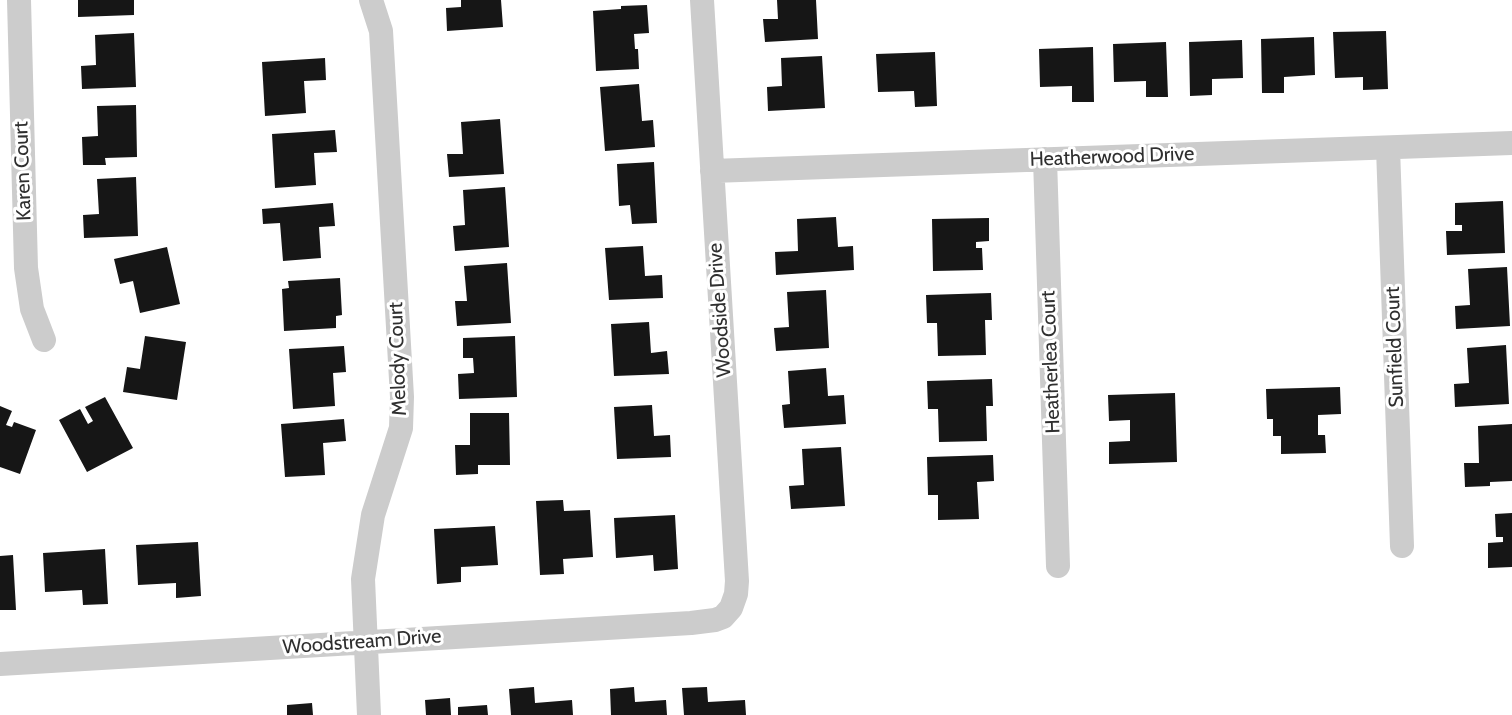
<!DOCTYPE html>
<html>
<head>
<meta charset="utf-8">
<style>
	body { margin:0 }
	canvas { display:block; background:#fff }
</style>
</head>
<body>
<canvas width="1512" height="715"></canvas>
<script>
const c = document.querySelector('canvas').getContext('2d');
c.lineJoin = 'round';
function fillPath(path, color) { c.fillStyle = color; c.fill(path, 'evenodd'); }
const toPath = rows => new Path2D(rows.map(r => 'M' + r).join(''));
function stroke(path, color, width, dash) { c.strokeStyle = color; c.lineWidth = width; c.lineCap = dash ? 'butt' : 'round'; c.setLineDash(dash || []); c.stroke(path); }
function label(font, color, halo, rows, align = 'center') {
  c.font = font + ' Cabin,sans-serif'; c.lineWidth = 6; c.setLineDash([]); c.textBaseline = 'middle'; c.strokeStyle = halo; c.fillStyle = color; for (const [text, x, y, turn = 0] of rows) {
    c.save(); c.translate(x, y); c.rotate((+turn || 0) * Math.PI / 180); c.textAlign = isNaN(turn) ? turn : align; if (halo) c.strokeText(text, 0, 0); c.fillText(text, 0, 0); c.restore();
  }
}
fillPath(toPath([
	[78,0,134,0,134,15,78,17],
	[461,0,501,0,503,27,447,31,446,8,461,7],
	[777,0,816,0,818,39,765,42,763,19,778,19],
	[647,5,649,33,634,34,635,49,638,49,639,69,596,71,593,11,621,9,621,6],
	[1386,31,1388,89,1363,90,1363,77,1335,78,1333,32],
	[134,33,136,87,82,89,81,66,96,65,95,35],
	[1314,37,1315,75,1284,77,1284,93,1262,93,1261,39],
	[1242,40,1243,78,1212,79,1212,95,1190,96,1189,42],
	[1166,42,1168,97,1146,97,1146,81,1114,82,1113,44],
	[1093,47,1094,102,1072,102,1072,86,1040,87,1039,49],
	[935,52,937,106,915,107,914,91,878,92,876,54],
	[822,56,825,108,768,111,767,87,782,86,781,58],
	[325,58,326,80,304,81,306,113,265,116,262,62],
	[639,84,642,121,653,120,655,147,605,151,600,87],
	[136,105,137,157,105,158,106,165,83,165,82,137,98,136,97,106],
	[500,119,504,174,449,177,447,154,463,154,461,122],
	[335,130,337,152,314,153,316,185,275,188,272,134],
	[654,162,657,223,632,224,630,205,619,206,617,164],
	[136,177,138,236,84,238,83,215,99,214,97,179],
	[505,187,509,247,455,251,453,226,465,225,463,190],
	[1503,201,1505,253,1447,255,1446,231,1462,231,1462,225,1455,225,1455,203],
	[333,203,335,226,319,227,321,258,283,261,280,223,263,224,262,209],
	[836,217,838,247,853,246,854,270,776,275,775,252,798,251,797,219],
	[989,218,989,241,976,242,976,248,982,248,983,270,933,271,932,219],
	[643,246,645,276,662,275,663,298,609,300,605,248],
	[167,247,180,304,140,313,133,281,120,284,114,259],
	[507,263,511,323,457,326,455,301,467,301,464,266],
	[1507,267,1510,326,1456,329,1455,306,1470,305,1468,269],
	[340,278,342,315,336,316,336,328,284,331,282,289,289,288,288,281],
	[826,290,829,348,776,351,774,328,789,327,787,292],
	[991,293,992,320,985,320,986,355,938,356,937,323,927,323,926,295],
	[649,322,651,353,667,351,669,374,614,376,611,324],
	[145,336,186,342,177,400,123,392,127,367,140,369],
	[515,336,517,397,459,399,458,374,474,373,473,358,463,358,463,338],
	[1506,345,1509,404,1455,407,1454,384,1469,383,1467,348],
	[344,346,346,372,333,373,335,406,293,409,289,349],
	[826,368,828,396,844,395,846,424,784,428,782,405,790,404,788,371],
	[992,379,993,406,986,406,987,441,939,442,938,409,928,409,927,381],
	[1340,387,1341,414,1318,415,1318,435,1325,435,1326,453,1281,454,1281,436,1273,436,1273,419,1267,419,1266,389],
	[1175,393,1177,462,1109,464,1109,442,1130,441,1130,420,1109,421,1108,395],
	[105,397,133,448,87,472,59,420,80,409,88,424,93,421,85,407],
	[652,405,654,436,670,435,671,457,617,459,614,407],
	[0,406,12,411,6,425,12,427,14,422,36,430,20,474,0,467],
	[470,413,509,413,510,465,478,465,478,474,456,475,455,445,470,445],
	[344,419,346,441,323,443,325,475,285,477,281,424],
	[1512,424,1512,481,1490,482,1490,486,1465,487,1464,463,1479,463,1478,426],
	[841,447,845,506,791,509,789,486,804,485,802,449],
	[993,455,994,481,977,482,979,519,938,520,938,495,928,495,927,457],
	[563,500,564,511,590,510,593,557,563,559,564,574,540,575,536,501],
	[1512,513,1512,567,1488,568,1488,543,1503,542,1503,537,1496,537,1495,514],
	[675,515,678,569,654,571,653,555,616,558,614,518],
	[495,526,498,565,461,567,461,582,437,584,434,529],
	[198,542,201,596,176,598,176,583,138,585,136,545],
	[105,549,108,604,83,605,82,590,45,592,43,553],
	[13,555,16,610,0,610,0,556],
	[534,687,535,703,572,700,573,715,511,715,509,689],
	[634,687,635,702,666,700,667,715,611,715,610,689],
	[707,687,708,702,745,700,746,715,684,715,682,688],
	[450,698,451,715,426,715,425,700],
	[312,703,313,715,287,715,287,705],
	[487,705,488,715,458,715,458,707]
]), '#161616');
stroke(toPath([
	[19,0,26,268,32,309,44,340],
	[1388,148,1402,546],
	[1045,159,1058,566],
	[712,171,1512,143],
	[0,664,691,623,715,620,723,617,731,608,736,594,737,581,702,0],
	[369,715,363,579,373,515,401,428,402,397,381,31,371,0]
]), '#ccc', 24);
label('20px', '#2f2f2f', '#fff', [
	["Heatherwood Drive",1112,157,-2],
	["Karen Court",23,171,-92],
	["Woodside Drive",720,310,-94],
	["Sunfield Court",1395,347,-92],
	["Melody Court",398,359,-92],
	["Heatherlea Court",1051,362,-92],
	["Woodstream Drive",362,642,-4]
]);
</script>
</body>
</html>
